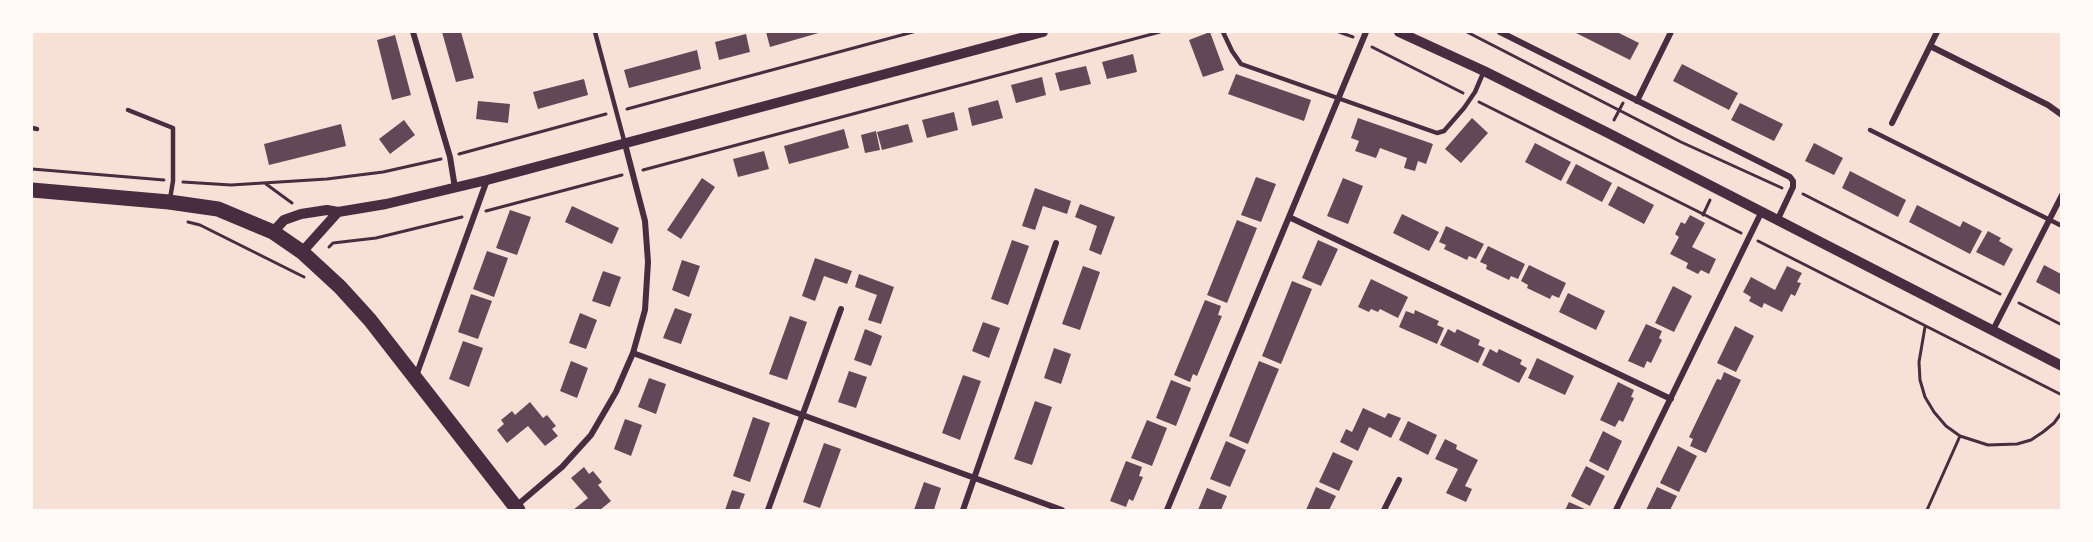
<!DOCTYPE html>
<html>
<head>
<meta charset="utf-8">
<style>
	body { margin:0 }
	#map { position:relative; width:2093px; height:542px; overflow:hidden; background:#f7e1d7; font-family:Helvetica,sans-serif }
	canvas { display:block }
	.frame { position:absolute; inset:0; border:33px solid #fffaf5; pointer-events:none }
</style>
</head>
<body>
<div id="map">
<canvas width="2093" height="542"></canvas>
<div class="frame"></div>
</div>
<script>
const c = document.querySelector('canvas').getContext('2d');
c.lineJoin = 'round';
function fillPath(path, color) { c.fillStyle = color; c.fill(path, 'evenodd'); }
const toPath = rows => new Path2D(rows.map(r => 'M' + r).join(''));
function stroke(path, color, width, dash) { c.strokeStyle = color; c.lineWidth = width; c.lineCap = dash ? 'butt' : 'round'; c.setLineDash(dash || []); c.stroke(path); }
fillPath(toPath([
	[442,32,461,32,474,78,456,82],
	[766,32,822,32,770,47],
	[1210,32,1224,70,1203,77,1189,40],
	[1574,32,1617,32,1639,43,1630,60],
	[746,34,750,52,719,60,715,42],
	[395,35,411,95,392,100,377,40],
	[697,50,701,69,629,88,624,70],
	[1133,54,1137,72,1107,79,1102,62],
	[1682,64,1738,93,1729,110,1673,81],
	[1086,66,1091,84,1060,91,1055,73],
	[1236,74,1311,100,1304,121,1228,94],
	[1042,77,1046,95,1016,103,1011,85],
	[584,79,588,95,538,109,533,92],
	[998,100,1003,118,972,126,968,108],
	[478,101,510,104,508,123,476,119],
	[1740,103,1783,124,1774,141,1731,120],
	[954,112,958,130,927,138,922,120],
	[1358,118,1433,144,1426,164,1418,161,1415,171,1404,168,1407,158,1388,151,1380,148,1376,158,1355,151,1359,141,1351,138],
	[1472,118,1488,133,1461,163,1445,149],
	[404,120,415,135,390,154,379,139],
	[341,124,346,146,269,165,264,144],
	[908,124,913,142,882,150,877,132],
	[844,129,849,148,789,164,784,146],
	[876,131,880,150,865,153,861,135],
	[1535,143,1571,162,1561,181,1525,162],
	[1814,143,1843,158,1834,175,1805,161],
	[764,151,769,169,738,177,733,159],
	[1576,164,1612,183,1602,202,1566,183],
	[1850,171,1906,200,1898,217,1842,188],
	[1256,177,1276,184,1261,222,1241,215],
	[702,178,715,187,681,239,667,230],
	[1343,178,1363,186,1348,224,1327,216],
	[1618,186,1654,205,1644,224,1608,205],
	[1035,188,1071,201,1067,214,1043,206,1035,230,1022,226],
	[1080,204,1115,217,1101,255,1089,250,1097,226,1075,217],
	[1917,205,1960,227,1963,221,1982,231,1970,254,1909,222],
	[572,206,619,228,612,244,565,222],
	[510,210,531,217,517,255,496,248],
	[1402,214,1439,232,1429,251,1393,233],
	[1690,215,1705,223,1692,247,1716,259,1709,274,1701,270,1698,274,1686,268,1688,263,1670,254,1679,237,1675,234,1681,222,1685,224],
	[1237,220,1257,228,1227,303,1207,295],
	[1446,226,1484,244,1476,259,1469,256,1467,260,1444,249,1446,245,1439,242],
	[1988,231,2001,238,1999,241,2013,249,2004,266,1976,252],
	[1012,240,1029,246,1008,305,991,299],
	[1318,240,1338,249,1321,286,1302,278],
	[1488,246,1525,264,1518,279,1511,276,1509,280,1486,269,1487,265,1480,262],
	[487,251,508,258,494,297,473,289],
	[815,258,852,271,847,284,824,276,815,301,802,296],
	[682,260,700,266,689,297,672,290],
	[1529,265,1566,283,1559,298,1552,295,1550,299,1527,288,1528,285,1521,281],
	[2044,265,2061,274,2061,295,2036,282],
	[1083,266,1100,272,1080,330,1062,324],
	[1787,266,1802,273,1797,282,1801,283,1795,296,1791,294,1782,312,1764,303,1762,308,1749,301,1751,297,1743,292,1751,277,1775,290],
	[603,271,621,277,610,307,592,301],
	[859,274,894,287,881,324,868,320,877,295,855,287],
	[1371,279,1408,297,1398,318,1380,309,1378,312,1371,309,1369,312,1358,307],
	[1292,281,1312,289,1281,364,1262,356],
	[1673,286,1692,296,1674,332,1655,323],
	[1568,293,1605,311,1596,330,1559,312],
	[471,294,492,301,478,339,458,332],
	[1205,300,1221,306,1218,315,1222,316,1197,376,1193,374,1190,382,1174,375],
	[675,308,692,314,681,344,663,338],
	[1415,310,1439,321,1437,325,1444,328,1437,344,1399,327,1406,311,1414,314],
	[580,313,597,320,586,349,569,343],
	[790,316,807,322,787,380,769,374],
	[983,322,1000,328,989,358,972,351],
	[1646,324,1662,331,1659,338,1662,340,1651,363,1647,361,1644,368,1628,361],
	[1735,326,1754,336,1736,372,1717,363],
	[865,329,882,336,871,366,854,360],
	[1448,329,1455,333,1457,329,1480,340,1478,345,1485,348,1478,363,1440,345],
	[463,341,483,348,469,387,449,379],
	[1054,348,1071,354,1061,384,1044,378],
	[1490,349,1497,353,1499,349,1522,360,1520,364,1527,368,1519,383,1482,365],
	[1537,358,1574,376,1565,395,1528,378],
	[571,361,588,368,577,398,560,391],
	[1259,361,1279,369,1248,444,1229,436],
	[849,371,867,377,856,408,838,402],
	[1724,372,1741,380,1706,453,1690,446,1693,439,1689,437,1717,379,1721,380],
	[963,375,981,381,960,440,942,433],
	[649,378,666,384,656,414,638,407],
	[1171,380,1191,388,1176,426,1156,418],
	[1618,382,1634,390,1631,397,1634,398,1623,422,1619,420,1615,427,1600,420],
	[1035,401,1052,407,1032,465,1014,459],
	[530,402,543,418,547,415,556,426,552,429,558,436,545,446,528,426,507,443,497,430,504,424,501,420,512,411,515,415],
	[1363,408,1385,418,1388,413,1401,418,1391,438,1369,427,1358,451,1340,442,1346,429,1352,432],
	[753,417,770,423,750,482,733,476],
	[625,419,642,425,631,456,614,449],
	[1147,420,1167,428,1152,466,1131,458],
	[1408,421,1437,435,1428,455,1399,440],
	[1603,431,1622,441,1608,471,1589,461],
	[1445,439,1457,445,1456,449,1478,460,1465,486,1472,489,1466,502,1446,493,1458,469,1435,459],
	[1226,441,1246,450,1230,487,1210,479],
	[824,443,841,449,820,508,803,502],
	[1678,446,1697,456,1679,492,1660,483],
	[1333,452,1353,461,1339,491,1319,482],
	[1126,461,1142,467,1139,476,1143,477,1133,501,1129,499,1126,507,1110,501],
	[1586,466,1605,476,1590,506,1571,496],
	[584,467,589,474,593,471,602,482,598,485,611,501,600,510,573,510,588,498,571,478],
	[924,482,941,488,936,503,934,510,914,510],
	[1316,487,1336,496,1329,510,1306,510],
	[1657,487,1677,496,1670,510,1646,510],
	[1207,488,1227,496,1221,510,1198,510],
	[732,490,745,494,739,510,725,510],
	[1569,502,1587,510,1565,510]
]), '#644757');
stroke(toPath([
	[1339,32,1353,37],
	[1467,32,1681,142,1782,188],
	[1372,47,1463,93],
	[1479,102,1741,233],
	[627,109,913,32],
	[1614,120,1623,103],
	[459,154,606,114],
	[32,169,164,180],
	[643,170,1160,32],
	[183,182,231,185,327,179,383,172,441,159],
	[266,184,292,203],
	[1803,194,2000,294],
	[486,211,622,175],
	[1703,215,1710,200],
	[188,222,200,225,304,277],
	[1758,241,2062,395],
	[329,247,333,243,376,238,462,217],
	[2019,303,2062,325],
	[1925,327,1919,362,1920,380,1925,397,1934,412,1946,426,1960,436,1988,445,2017,444,2031,440,2043,432,2054,423,2062,412],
	[1927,510,1960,436]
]), '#4a2c40', 3);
stroke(toPath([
	[595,32,625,144],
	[1223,32,1232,51,1241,64,1437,133,1444,131,1464,108,1475,92,1484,71],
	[128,110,173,128,173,181,170,199],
	[32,128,37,129],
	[1870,130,2062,226]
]), '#4a2c40', 4.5);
stroke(toPath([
	[413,32,450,157,455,188],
	[1500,32,1790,177,1793,181,1793,187,1777,221],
	[1930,46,2048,105,2062,115],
	[1637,101,1671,32],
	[1892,123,1937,32],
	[1289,217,1671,399],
	[1992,332,2062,195],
	[633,353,1062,510],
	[416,376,487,180],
	[515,507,562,467,591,435,616,392,633,353,645,310,648,262,645,221,625,144],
	[768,510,841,309],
	[963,510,1056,243],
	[1167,510,1366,32],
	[1384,510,1399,480],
	[1616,510,1761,213]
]), '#4a2c40', 6);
stroke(toPath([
	[1399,32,1484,71,1608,133,2062,366],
	[273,232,284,220,301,214,327,210,338,212,386,204,487,180,1043,32],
	[302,252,338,212]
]), '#4a2c40', 10);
stroke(toPath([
	[32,190,169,202,218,209,273,232,302,252,340,287,370,320,518,510]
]), '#4a2c40', 15);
</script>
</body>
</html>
